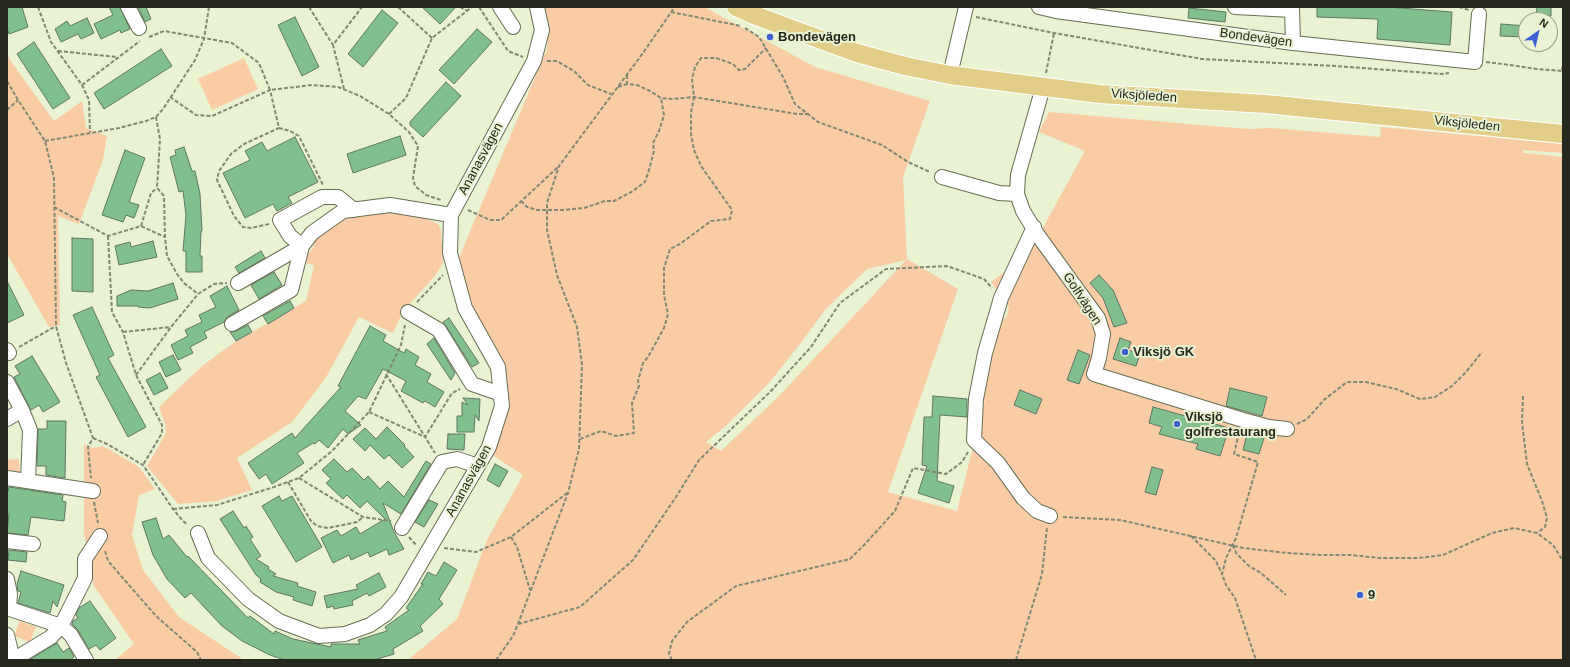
<!DOCTYPE html>
<html>
<head>
<meta charset="utf-8">
<style>
	body { margin:0 }
	#map { position:relative; width:1570px; height:667px; overflow:hidden; background:#e9f2d1; font-family:Helvetica,sans-serif }
	canvas { display:block }
	.frame { position:absolute; inset:0; border:8px solid #25281c; pointer-events:none }
	.north { position:absolute; left:1518px; top:12px; width:40px; height:40px; box-sizing:border-box; background:#e9f2d1; border:1px solid #9ba189; border-radius:50%; rotate:34deg; font-size:11px; font-weight:700; line-height:16px; text-align:center; color:#25281c }
	.north::after { content:''; display:block; margin:auto; width:14px; height:18px; background:#3e61d3; clip-path:polygon(50% 0,100% 100%,50% 72%,0 100%) }
</style>
</head>
<body>
<div id="map">
<canvas width="1570" height="667"></canvas>
<div class="frame"></div>
<div class="north">N</div>
</div>
<script>
const c = document.querySelector('canvas').getContext('2d');
c.lineJoin = 'round';
function fillPath(path, color) { c.fillStyle = color; c.fill(path, 'evenodd'); }
const toPath = rows => new Path2D(rows.map(r => 'M' + r).join(''));
function stroke(path, color, width, dash) { c.strokeStyle = color; c.lineWidth = width; c.lineCap = dash ? 'butt' : 'round'; c.setLineDash(dash || []); c.stroke(path); }
function label(font, color, halo, rows, align = 'center') {
  c.font = font + ' Helvetica,sans-serif'; c.lineWidth = 4; c.setLineDash([]); c.textBaseline = 'middle'; c.strokeStyle = halo; c.fillStyle = color; for (const [text, x, y, turn = 0] of rows) {
    c.save(); c.translate(x, y); c.rotate((+turn || 0) * Math.PI / 180); c.textAlign = isNaN(turn) ? turn : align; if (halo) c.strokeText(text, 0, 0); c.fillText(text, 0, 0); c.restore();
  }
}
fillPath(toPath([
	[543,7,704,7,815,67,930,101,903,177,907,259,958,289,888,492,957,511,985,400,982,397,999,323,1007,316,1009,308,991,282,1003,273,1013,275,1030,246,1034,244,1085,151,1039,132,1049,112,1249,129,1271,128,1380,137,1381,127,1563,144,1563,153,1523,150,1523,153,1563,157,1563,660,408,660,457,619,487,540,523,475,492,455,502,430,507,405,470,307,458,260,547,49,549,26],
	[906,260,778,397,721,451,706,442,728,424,769,383,800,344,825,310,867,269],
	[7,53,10,60,54,121,82,101,86,128,107,136,103,160,79,224,58,216,60,325,49,327,7,254],
	[244,58,258,89,212,110,198,79],
	[376,211,424,217,438,224,441,230,443,263,435,276,403,311,393,333,359,317,325,379,292,422,237,458,252,490,216,501,178,504,147,466,166,433,165,424,159,407,202,366,235,342,306,301,314,265,302,262,304,257,312,250,317,236,342,219],
	[84,444,93,448,103,446,139,467,155,489,139,495,132,535,143,570,179,617,244,660,115,660,134,644,94,586,84,532],
	[19,459,20,473,7,474,7,460],
	[20,621,36,627,30,642,14,636]
]), '#facca5');
const building = toPath([
	[7,7,22,7,28,27,9,34,7,28,7,7],
	[109,7,120,7,130,29,121,33,120,30,101,39,94,24,113,15,109,7],
	[138,7,146,7,151,19,145,22,138,7],
	[422,7,456,7,440,24,422,7],
	[1317,7,1387,7,1452,12,1450,45,1377,39,1378,19,1317,17,1317,7],
	[1537,7,1551,7,1551,16,1536,16,1537,7],
	[1189,8,1226,12,1225,22,1188,18,1189,8],
	[382,10,398,23,363,67,348,54,382,10],
	[295,17,319,67,302,76,278,25,295,17],
	[87,18,94,33,81,39,78,34,61,42,55,29,67,21,70,26,87,18],
	[1501,24,1526,26,1526,37,1500,36,1501,24],
	[477,29,492,42,454,84,439,70,477,29],
	[34,42,70,98,53,109,17,54,34,42],
	[161,49,172,66,104,109,94,93,161,49],
	[446,82,461,96,423,137,410,125,410,122,446,82],
	[400,136,406,155,353,173,347,154,400,136],
	[295,137,318,182,288,197,292,203,277,211,273,204,245,218,223,173,250,160,245,151,262,142,267,151,295,137],
	[184,147,192,171,195,171,200,194,202,231,201,231,200,256,202,256,202,272,186,272,186,251,183,251,186,215,183,191,179,192,170,157,176,155,175,150,184,147],
	[125,150,145,158,129,202,139,205,134,218,126,215,123,222,102,215,125,150],
	[72,238,93,239,93,292,72,291,72,238],
	[153,241,157,257,119,265,115,246,130,242,131,247,153,241],
	[261,251,265,258,239,273,235,267,261,251],
	[274,272,282,285,259,299,251,285,274,272],
	[1099,275,1113,290,1127,323,1114,327,1103,298,1090,283,1099,275],
	[7,281,24,315,7,323,7,281],
	[173,283,178,299,150,308,138,307,138,306,117,306,117,296,131,290,148,291,173,283],
	[227,286,239,310,227,317,224,322,204,332,207,338,190,347,193,353,178,360,171,345,188,336,185,330,202,322,199,315,216,307,210,296,227,286],
	[290,301,294,308,268,324,263,316,290,301],
	[92,307,114,355,108,358,146,427,128,437,96,377,100,375,73,315,92,307],
	[449,318,479,363,472,367,446,326,443,322,449,318],
	[248,325,252,332,236,341,230,332,236,331,248,325],
	[370,326,386,335,383,341,404,353,406,349,419,357,415,365,431,374,427,382,444,392,435,407,425,401,423,403,401,391,406,381,383,369,366,399,358,396,345,411,361,425,348,434,343,429,328,448,319,440,315,444,313,443,297,453,304,463,272,484,266,474,259,479,248,463,292,433,295,438,341,387,338,386,370,326],
	[434,338,455,373,451,380,427,344,434,338],
	[1120,338,1131,342,1128,350,1140,354,1136,366,1113,359,1120,338],
	[1078,350,1090,355,1079,384,1067,380,1078,350],
	[173,355,181,370,166,377,159,362,173,355],
	[32,356,60,402,43,412,39,405,31,410,14,377,20,374,15,366,32,356],
	[160,373,168,388,154,395,146,380,160,373],
	[1230,388,1267,397,1262,416,1226,406,1230,388],
	[1020,390,1042,399,1036,414,1014,405,1020,390],
	[933,396,967,399,967,417,940,415,937,481,954,486,949,503,918,493,927,466,922,465,924,417,932,417,933,396],
	[463,398,480,399,479,421,475,415,474,432,457,432,457,416,462,416,462,402,468,405,463,398],
	[1153,407,1229,428,1220,456,1196,449,1198,444,1159,434,1162,427,1149,423,1153,407],
	[47,421,66,421,65,478,46,475,46,466,37,466,38,429,47,429,47,421],
	[387,427,405,445,404,446,414,457,402,468,389,455,384,459,370,445,365,451,353,439,365,428,376,439,387,427],
	[1248,430,1265,435,1259,454,1243,450,1248,430],
	[448,434,465,434,464,450,447,449,448,434],
	[334,459,347,472,352,468,364,480,368,476,380,489,388,481,404,497,426,461,431,464,401,514,383,503,394,532,404,549,389,555,387,549,370,557,368,552,351,560,349,555,333,563,321,538,337,530,341,536,356,527,360,534,385,519,367,501,360,508,347,495,343,499,326,483,331,479,322,470,334,459],
	[495,464,508,471,499,487,487,480,495,464],
	[1152,467,1163,470,1156,495,1145,492,1152,467],
	[9,487,63,495,62,501,66,502,64,521,31,517,28,535,7,533,9,514,7,514,7,495,9,487],
	[279,496,282,501,292,496,322,547,296,562,262,506,279,496],
	[429,500,438,504,424,527,415,522,429,500],
	[233,511,244,528,246,526,253,537,250,539,261,556,256,559,269,567,268,569,276,574,273,576,298,583,297,586,316,592,312,606,293,600,294,597,276,592,260,582,261,579,256,575,220,519,233,511],
	[156,518,163,539,169,535,187,557,188,556,248,618,250,616,274,634,275,631,293,639,331,647,331,644,360,644,358,640,387,631,385,627,409,610,406,608,423,584,421,584,428,572,436,576,444,562,457,570,439,599,443,604,420,626,423,631,393,649,394,654,374,660,284,660,270,655,242,641,222,626,191,593,185,598,167,579,153,555,142,522,156,518],
	[9,550,27,552,26,562,8,560,9,550],
	[21,571,64,585,57,607,53,601,50,613,18,603,21,592,18,591,17,584,21,571],
	[379,573,386,587,369,596,367,593,352,601,353,605,334,609,333,606,327,608,324,596,358,589,356,585,379,573],
	[90,601,116,638,100,650,96,645,89,649,78,630,72,624,73,621,78,618,76,615,79,608,90,601],
	[57,643,63,652,69,648,74,657,70,660,29,660,57,643]
]);
fillPath(building, '#81c08d');
stroke(building, '#5e7762', 1);
const minor = toPath([
	[128,7,139,28],
	[500,7,513,27],
	[1039,7,1056,11,1293,43,1475,62,1479,14],
	[1235,7,1292,10],
	[1292,7,1293,43],
	[950,75,966,7],
	[1043,87,1018,175,1017,194,1023,211,1037,234,1098,318,1103,334,1099,358,1094,374,1243,420,1269,427,1287,429],
	[942,177,999,193,1017,194],
	[1034,227,1001,298,985,353,976,399,974,440,998,463,1023,498,1037,511,1050,516],
	[302,246,290,236,280,220,322,197,338,197,354,210],
	[238,283,302,246,312,233,343,211,390,205,451,215],
	[408,312,439,330,472,384,501,394],
	[232,324,291,290,302,246],
	[7,350,9,353],
	[7,382,22,410,30,430,28,481],
	[7,419,22,410],
	[7,478,93,491],
	[402,528,442,462,457,459,478,466],
	[198,533,208,558,248,599,279,621,319,636,345,634,370,625,386,614,401,597,489,447,502,406,498,367,465,308,450,253,451,215,534,61,542,30,537,7],
	[7,541,33,544],
	[7,579,10,594,9,608],
	[7,608,61,626,71,635,86,660],
	[7,635,13,660],
	[13,660,51,637,61,626,85,578,85,559,100,536]
]);
const major = toPath([
	[736,7,754,15,857,53,905,66,950,75,1100,94,1266,104,1563,134]
]);
stroke(minor, '#666e51', 16);
stroke(major, '#fff', 20);
stroke(toPath([
	[38,7,51,42,82,85,89,100,90,132],
	[309,7,333,45],
	[398,7,432,38],
	[460,7,467,11],
	[479,7,508,51,523,57],
	[1459,7,1469,10],
	[671,12,741,26],
	[976,17,1054,33,1202,59,1335,66,1442,74,1449,73],
	[745,28,759,37,783,77,795,104,818,122,882,145,908,162,930,172],
	[149,37,164,31,232,43,259,63,270,90,312,85,338,87,360,96,389,114,409,132,418,146,413,178,415,186,426,195,441,200],
	[58,51,117,57],
	[547,61,557,61,574,71,588,85,611,94],
	[1486,62,1503,64,1537,69,1563,71],
	[1562,70,1563,64],
	[1046,73,1054,33],
	[627,75,627,84,637,85,650,91,661,98,673,99,694,97,797,114,807,114],
	[7,81,18,100,45,141,54,178,56,326,66,363,93,438,88,447,91,478],
	[82,85,140,41],
	[618,87,627,84],
	[344,89,333,45,362,7],
	[170,97,196,115,212,116,270,90,279,128,290,131,299,136,323,185],
	[7,110,18,100],
	[389,114,406,98,432,38,472,7],
	[156,117,160,139,157,188,164,196,165,237,167,256,177,274,184,283,198,294],
	[45,141,119,128,146,121,156,117,163,109,195,60,204,39,209,7],
	[521,201,527,207,537,210,562,210,584,208,605,201,614,201,633,191,645,182,649,170,654,151,653,143,659,131,664,115,661,98],
	[54,207,108,236,141,226,165,237],
	[468,210,490,220,501,220,558,167],
	[269,224,251,228,243,227,234,216,217,180,219,171,231,154,244,144,279,128],
	[141,226,151,193,157,188],
	[108,236,112,312,123,332,136,375,162,425,162,433,143,465],
	[417,302,443,275],
	[123,332,171,327],
	[19,347,56,326],
	[386,374,435,453],
	[136,375,171,327,198,294,214,284,227,283],
	[1523,396,1522,422,1527,464,1542,501,1547,518,1545,527,1537,533],
	[369,412,425,437,452,393,460,389],
	[1297,424,1307,419,1325,399,1347,382,1366,382,1396,389,1420,399,1435,397,1452,386,1466,372,1482,352],
	[1239,433,1234,454,1258,462,1236,538,1226,558,1222,574,1226,585,1235,598,1256,660],
	[93,438,107,444,143,465,173,509,183,521,188,525],
	[580,439,601,431,616,436,634,433,632,403,639,386,638,381,643,363,648,357,664,328,668,314,664,295,664,268,670,249,680,244,711,221,730,219,732,210,701,166,694,150,691,134,691,113,694,97,692,79,695,67,701,58,716,58,733,64,739,70,745,69,766,48],
	[299,478,363,517,391,521],
	[288,482,311,521,317,526,328,528,357,522,363,517],
	[94,502,98,523],
	[173,509,217,505,274,487,299,478,332,451,369,412,401,345,405,325],
	[1063,517,1120,520,1243,548,1287,553,1321,555,1351,555,1380,558,1418,558,1443,555,1492,533,1514,528,1537,533,1553,545,1563,561],
	[1191,536,1216,561,1222,574],
	[409,537,417,546],
	[511,537,517,547,530,590],
	[1233,545,1236,553,1249,566,1261,573,1286,595],
	[444,548,476,552,511,537,567,493],
	[105,551,108,561,156,616,197,652,201,660],
	[518,624,580,607,633,560,676,497,699,460,770,392,811,347,840,303,886,269,947,266,984,279,992,288],
	[496,660,513,636,518,624,568,493,579,449,582,365,577,327,557,275,547,230,547,203,559,166,643,53,674,8],
	[672,660,669,654,672,641,687,622,736,586,850,559,865,544,895,511,913,468,946,474,962,462,968,452],
	[1016,660,1042,574,1047,527]
]), '#828772', 2, [4, 2]);
stroke(minor, '#fff', 14);
stroke(major, '#e2cd89', 18);
for (const [x, y, r, color] of [
	[770,37,4,"#3e61d3"],
	[1125,352,4,"#3e61d3"],
	[1177,424,4,"#3e61d3"],
	[1360,595,4,"#3e61d3"]
]) { const dot = new Path2D(); dot.arc(x, y, r, 0, 2 * Math.PI); c.fillStyle = color; c.fill(dot); stroke(dot, '#e9f2d1', 1.5); }
label('bold 13px', '#25281c', '#e9f2d1', [
	["Bondevägen",778,37],
	["Viksjö GK",1133,352],
	["Viksjö",1185,417],
	["golfrestaurang",1185,432],
	["9",1368,595]
], 'left');
label('13px', '#25281c', '#e9f2d1', [
	["Bondevägen",1256,38,8],
	["Viksjöleden",1144,96,4],
	["Viksjöleden",1467,124,6],
	["Ananasvägen",481,159,-62],
	["Golfvägen",1082,299,57],
	["Ananasvägen",469,481,-61]
]);
</script>
</body>
</html>
